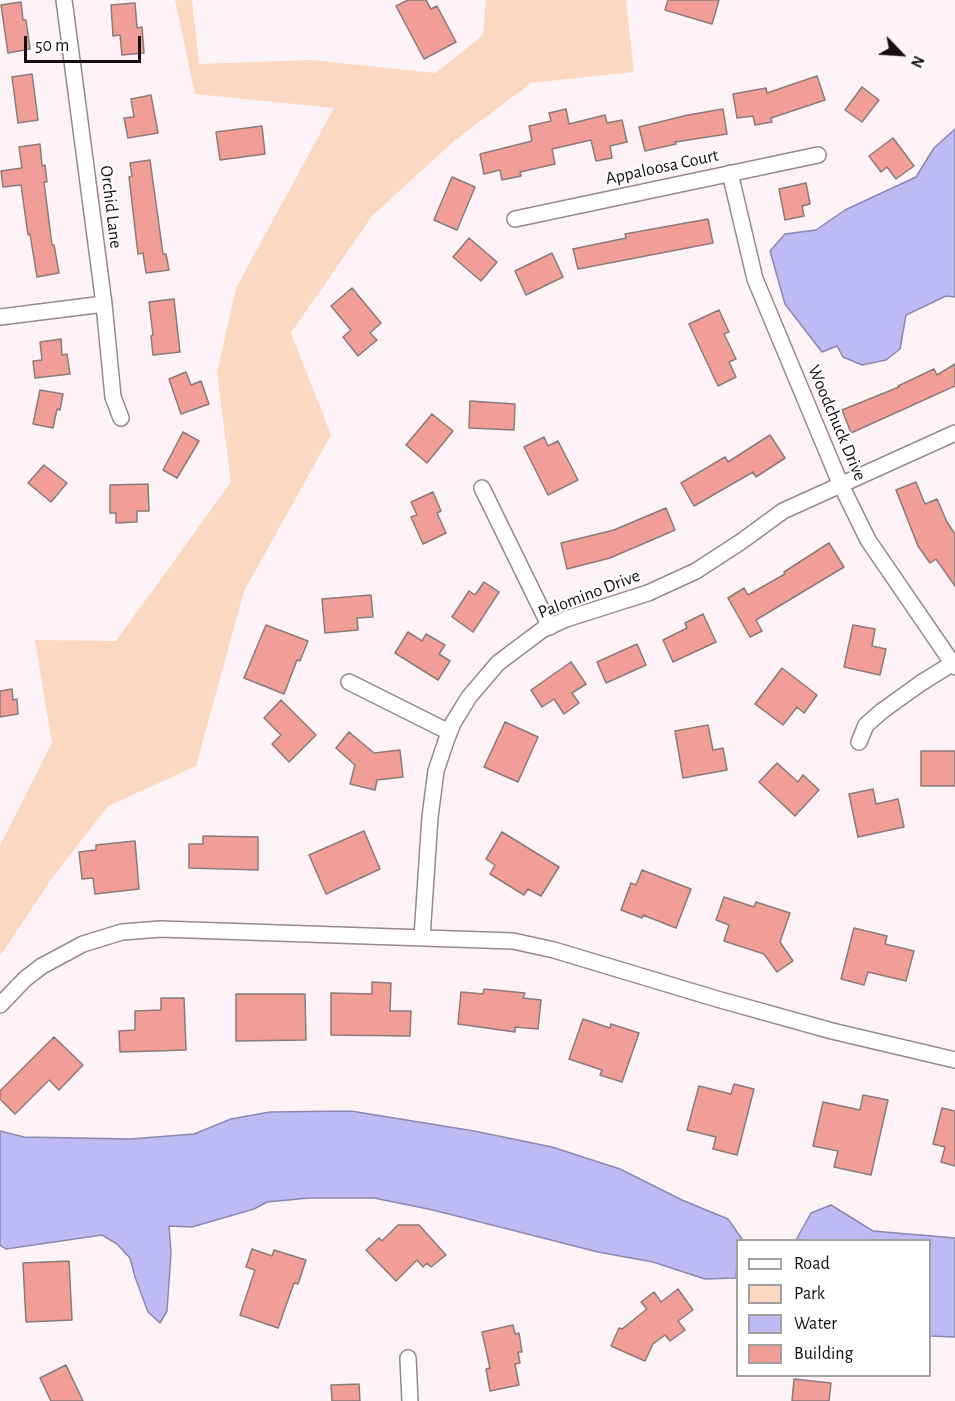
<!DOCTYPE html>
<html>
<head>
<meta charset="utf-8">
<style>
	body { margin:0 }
	#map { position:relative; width:955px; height:1401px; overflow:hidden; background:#fdf3f7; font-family:"Alegreya Sans",sans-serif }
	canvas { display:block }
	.legend { position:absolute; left:736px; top:1239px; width:195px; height:138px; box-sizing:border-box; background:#fff; border:2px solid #a19fa0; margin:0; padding:8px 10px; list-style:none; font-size:18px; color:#150f11 }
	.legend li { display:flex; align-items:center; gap:12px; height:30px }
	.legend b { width:30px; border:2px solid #a19fa0 }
	.north { position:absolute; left:871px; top:24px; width:60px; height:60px; -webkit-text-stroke:4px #fff; paint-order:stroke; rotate:115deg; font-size:16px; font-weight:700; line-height:24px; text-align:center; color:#150f11 }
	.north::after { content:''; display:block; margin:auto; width:21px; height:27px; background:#150f11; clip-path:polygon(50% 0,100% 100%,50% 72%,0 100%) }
	.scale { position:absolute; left:24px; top:36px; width:117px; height:27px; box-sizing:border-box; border:3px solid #150f11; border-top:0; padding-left:8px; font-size:18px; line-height:21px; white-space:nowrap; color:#150f11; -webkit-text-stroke:4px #fff; paint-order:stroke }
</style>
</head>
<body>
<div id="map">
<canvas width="955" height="1401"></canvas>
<ul class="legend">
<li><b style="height:8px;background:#fff"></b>Road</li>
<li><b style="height:16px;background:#fbd8c1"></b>Park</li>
<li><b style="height:16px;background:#bfbaf4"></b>Water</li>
<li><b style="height:16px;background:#f29e98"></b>Building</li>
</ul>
<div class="north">N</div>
<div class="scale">50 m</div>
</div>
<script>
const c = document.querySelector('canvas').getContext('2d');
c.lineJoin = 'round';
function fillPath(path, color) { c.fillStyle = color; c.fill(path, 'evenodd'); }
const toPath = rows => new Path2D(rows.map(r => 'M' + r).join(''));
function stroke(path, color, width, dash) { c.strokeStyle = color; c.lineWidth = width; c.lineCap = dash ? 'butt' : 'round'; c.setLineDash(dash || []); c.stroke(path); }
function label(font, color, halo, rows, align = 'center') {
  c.font = font + ' "Alegreya Sans",sans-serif'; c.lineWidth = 4.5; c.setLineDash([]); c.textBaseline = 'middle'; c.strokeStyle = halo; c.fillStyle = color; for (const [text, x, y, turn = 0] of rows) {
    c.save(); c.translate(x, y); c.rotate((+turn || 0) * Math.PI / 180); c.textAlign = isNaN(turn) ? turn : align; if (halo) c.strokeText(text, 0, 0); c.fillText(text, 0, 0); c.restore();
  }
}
fillPath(toPath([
	[175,0,192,0,199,64,311,60,436,73,483,35,486,0,626,0,634,72,531,83,454,141,372,216,291,333,331,435,244,591,196,766,108,806,50,881,0,956,0,846,52,743,35,640,116,641,231,482,217,373,236,288,334,108,195,94]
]), '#fbd8c1');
const water = toPath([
	[955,129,955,297,946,296,906,315,900,349,886,360,862,365,843,357,837,346,822,352,785,304,770,251,785,234,816,230,845,210,916,177,934,148,955,129],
	[351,1111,474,1131,552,1147,620,1169,682,1200,728,1219,742,1239,738,1240,736,1278,705,1279,653,1262,598,1252,433,1210,374,1198,309,1198,267,1202,254,1209,192,1227,169,1226,171,1253,167,1311,160,1323,148,1312,135,1277,130,1258,117,1244,102,1235,6,1249,0,1245,0,1131,24,1137,130,1139,194,1134,231,1119,270,1112,351,1111],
	[831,1205,873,1231,955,1238,955,1337,930,1336,930,1240,796,1240,811,1213,831,1205]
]);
fillPath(water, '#bfbaf4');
stroke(water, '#8c87b0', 1.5);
const building = toPath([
	[408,0,426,0,431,9,437,6,456,42,424,59,396,6,408,0],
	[668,0,719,0,712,24,665,10,668,0],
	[21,2,23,20,26,20,30,49,8,53,1,5,21,2],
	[135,3,137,28,142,27,144,53,122,55,120,35,113,36,111,5,135,3],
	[32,74,38,120,18,123,12,77,32,74],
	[817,76,825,100,771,118,772,122,755,125,753,116,737,118,733,94,766,88,767,93,817,76],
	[862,87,879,100,862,122,845,110,862,87],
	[151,95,158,133,128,138,124,118,134,117,131,99,151,95],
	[566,109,569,124,605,115,607,123,622,120,627,142,610,146,612,158,596,161,591,140,552,149,555,164,520,172,521,176,502,180,500,170,484,174,480,154,532,141,529,126,551,121,549,113,566,109],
	[723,109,727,134,675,142,676,144,645,151,639,127,688,115,723,109],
	[262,126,265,154,220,160,216,132,262,126],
	[893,138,914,166,896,179,887,167,881,172,869,156,893,138],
	[40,144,42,166,45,165,47,182,44,182,52,245,54,245,59,273,37,277,30,234,28,235,21,185,3,187,1,171,22,168,19,147,40,144],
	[150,160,163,254,166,254,169,270,146,273,143,253,138,254,129,177,132,176,130,163,150,160],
	[452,177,475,187,457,230,434,220,452,177],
	[806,183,810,204,802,206,804,216,785,220,779,189,806,183],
	[708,219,713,243,578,269,573,249,626,238,625,234,708,219],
	[469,238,497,262,481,281,453,257,469,238],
	[552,253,563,277,526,295,515,271,552,253],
	[352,288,381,323,370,333,377,340,358,356,343,337,351,330,331,306,352,288],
	[174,299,180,352,153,355,151,336,153,335,149,302,174,299],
	[719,310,729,332,724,334,736,359,729,362,736,377,718,386,689,324,719,310],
	[61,339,62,355,67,354,70,374,35,378,33,361,42,360,40,342,61,339],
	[955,364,955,386,851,433,842,410,899,387,898,386,934,369,937,375,955,364],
	[186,372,191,385,201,381,209,404,181,414,169,379,186,372],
	[40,390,63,394,60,410,57,409,53,428,33,424,40,390],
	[470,401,515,404,514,430,469,428,470,401],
	[432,414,453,431,427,463,406,445,432,414],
	[183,432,199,441,177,478,163,470,183,432],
	[770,435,785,458,756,477,753,472,694,506,681,483,725,457,728,462,770,435],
	[544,437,548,446,558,441,578,480,548,495,524,447,544,437],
	[44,465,67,483,51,502,28,483,44,465],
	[916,482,925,504,937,499,947,522,955,534,955,586,936,559,930,563,918,546,896,490,916,482],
	[148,484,149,511,137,511,137,522,116,523,116,513,110,513,110,485,148,484],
	[433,492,441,511,437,513,446,533,423,544,411,517,417,515,411,502,433,492],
	[666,508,675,530,610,558,567,569,561,543,614,530,666,508],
	[829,543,844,567,756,620,762,631,750,637,728,598,744,588,748,595,785,574,784,572,829,543],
	[484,582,499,592,473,632,452,617,469,591,475,595,484,582],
	[371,595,373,617,357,618,358,630,325,633,322,599,371,595],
	[703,614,716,642,673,662,663,640,687,628,685,623,703,614],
	[266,625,308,641,300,661,297,660,284,694,244,678,266,625],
	[853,625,875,629,872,646,886,649,880,675,844,667,853,625],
	[408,632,422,641,426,634,445,645,439,654,450,661,438,680,395,653,408,632],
	[637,644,646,665,606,683,597,662,637,644],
	[571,662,586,684,572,693,579,703,564,714,554,699,542,707,531,690,571,662],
	[782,668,817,695,804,713,797,707,783,725,755,704,782,668],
	[12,689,13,700,17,699,18,714,0,717,0,691,12,689],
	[281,700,316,735,289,762,272,744,281,735,264,718,281,700],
	[505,722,538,737,518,782,484,767,505,722],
	[708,725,713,750,723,748,727,770,683,778,675,731,708,725],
	[349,732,374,753,400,750,403,777,377,780,375,790,350,784,355,765,336,748,349,732],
	[921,751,955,751,955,786,921,786,921,751],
	[777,763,798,782,803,775,819,790,795,816,759,782,777,763],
	[873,789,876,804,898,799,904,827,858,837,849,794,873,789],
	[364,831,380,869,326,894,309,855,364,831],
	[502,832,559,867,541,896,528,889,524,895,490,874,495,865,486,859,502,832],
	[203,836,258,837,258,870,189,868,189,844,203,844,203,836],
	[135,841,139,889,95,894,93,878,82,879,79,852,96,850,96,845,135,841],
	[642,870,691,889,676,928,643,915,642,918,621,910,631,883,636,885,642,870],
	[724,897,754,907,756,902,790,913,780,942,793,961,777,972,764,954,724,941,729,925,716,920,724,897],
	[854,928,887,936,885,944,914,951,906,981,868,972,864,985,841,979,854,928],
	[372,982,391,983,390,1011,411,1011,410,1036,331,1035,331,993,372,994,372,982],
	[484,989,525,993,523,998,541,1000,538,1029,515,1027,515,1032,458,1024,461,992,483,994,484,989],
	[236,994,305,994,306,1040,236,1041,236,994],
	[161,998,184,998,186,1050,120,1052,119,1031,135,1030,135,1011,161,1010,161,998],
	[583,1019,610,1028,611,1024,639,1033,622,1082,600,1075,602,1070,569,1059,583,1019],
	[54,1037,83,1065,59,1090,49,1080,15,1114,0,1099,0,1091,54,1037],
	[734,1084,754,1089,737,1155,713,1149,716,1137,687,1130,699,1086,731,1094,734,1084],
	[863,1095,888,1100,871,1175,834,1167,838,1151,813,1146,823,1102,860,1110,863,1095],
	[942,1108,955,1111,955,1166,941,1162,945,1147,933,1144,942,1108],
	[398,1225,419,1225,446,1255,431,1267,427,1263,423,1267,417,1260,396,1281,366,1250,379,1238,382,1241,398,1225],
	[252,1249,272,1256,274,1250,306,1260,298,1284,294,1283,278,1328,240,1315,255,1270,246,1267,252,1249],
	[69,1261,72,1320,26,1322,23,1263,69,1261],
	[678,1289,693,1310,678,1321,685,1330,670,1341,665,1335,653,1344,645,1361,611,1346,619,1328,622,1329,647,1309,641,1302,654,1292,661,1302,678,1289],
	[513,1325,515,1334,519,1333,522,1352,518,1352,520,1363,515,1364,519,1385,490,1391,486,1369,490,1368,482,1332,513,1325],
	[66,1365,83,1401,51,1401,40,1378,66,1365],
	[794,1379,831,1383,829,1401,792,1401,794,1379],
	[359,1384,360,1401,332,1401,331,1385,359,1384]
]);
fillPath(building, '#f29e98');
stroke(building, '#8a7a78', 1.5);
const minor = toPath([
	[64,0,104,304,113,397,121,418],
	[730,173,755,279,840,483,868,540,955,667],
	[515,219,818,155],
	[0,317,104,304],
	[482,488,550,627],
	[349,682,449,732],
	[859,742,866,725,882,711,921,683,955,662],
	[422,937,430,817,436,771,446,741,453,723,469,697,498,663,542,630,566,619,648,593,696,571,742,541,783,511,955,433],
	[0,1005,25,979,42,966,83,944,122,932,161,929,513,941,554,950,717,999,832,1031,955,1060],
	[408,1358,410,1401]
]);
stroke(minor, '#98888e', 18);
stroke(minor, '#fff', 15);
label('18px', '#150f11', '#fff', [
	["Appaloosa Court",662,167,-12],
	["Orchid Lane",111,207,83],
	["Woodchuck Drive",837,423,67],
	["Palomino Drive",589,594,-21]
]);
</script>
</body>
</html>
